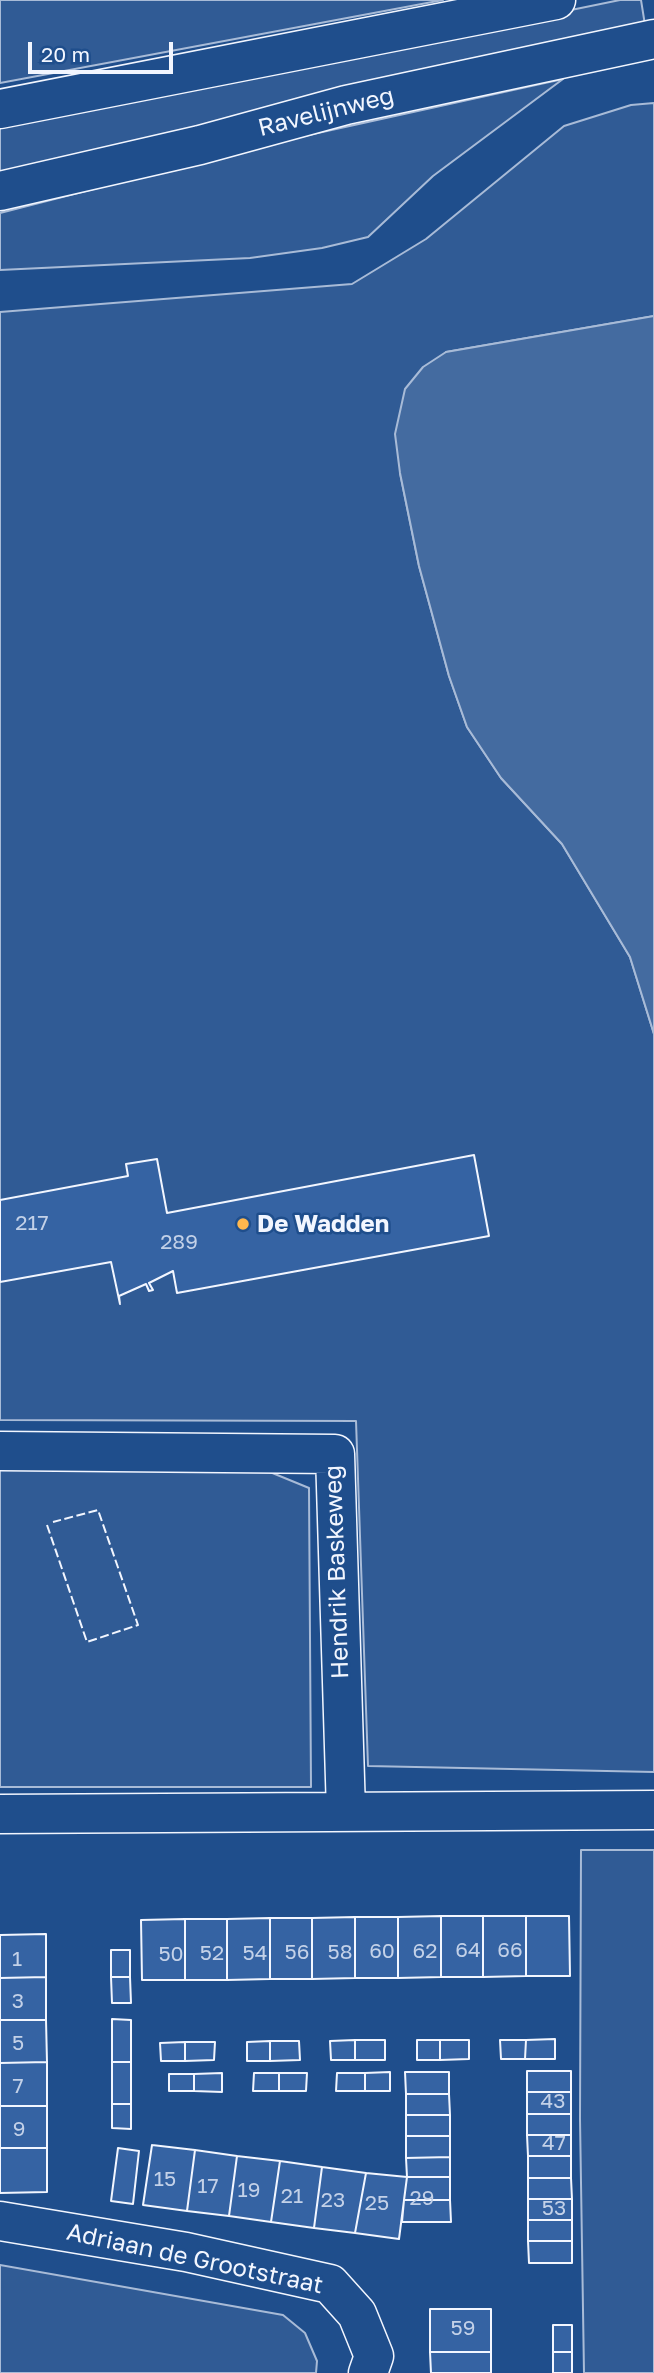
<!DOCTYPE html>
<html>
<head>
<meta charset="utf-8">
<style>
	body { margin:0 }
	#map { position:relative; width:654px; height:2373px; overflow:hidden; background:#1f4e8c; font-family:"Golos Text",sans-serif }
	canvas { display:block }
	.scale { position:absolute; left:28px; top:42px; width:145px; height:32px; box-sizing:border-box; border:4px solid #f2f6ff; border-top:0; padding-left:9px; font-size:21px; line-height:24px; white-space:nowrap; color:#f2f6ff; -webkit-text-stroke:5px #1f4e8c; paint-order:stroke }
</style>
</head>
<body>
<div id="map">
<canvas width="654" height="2373"></canvas>
<div class="scale">20 m</div>
</div>
<script>
const c = document.querySelector('canvas').getContext('2d');
c.lineJoin = 'round';
function fillPath(path, color) { c.fillStyle = color; c.fill(path, 'evenodd'); }
const toPath = rows => new Path2D(rows.map(r => 'M' + r).join(''));
function stroke(path, color, width, dash) { c.strokeStyle = color; c.lineWidth = width; c.lineCap = dash ? 'butt' : 'round'; c.setLineDash(dash || []); c.stroke(path); }
function label(font, color, halo, rows, align = 'center') {
  c.font = font + ' "Golos Text",sans-serif'; c.lineWidth = 5; c.setLineDash([]); c.textBaseline = 'middle'; c.strokeStyle = halo; c.fillStyle = color; for (const [text, x, y, turn = 0] of rows) {
    c.save(); c.translate(x, y); c.rotate((+turn || 0) * Math.PI / 180); c.textAlign = isNaN(turn) ? turn : align; if (halo) c.strokeText(text, 0, 0); c.fillText(text, 0, 0); c.restore();
  }
}
const built = toPath([
	[0,0,443,0,0,83,0,0],
	[620,0,641,0,645,25,0,176,0,114,527,19,620,0],
	[563,79,433,176,368,237,322,248,250,258,0,270,0,213,277,142,563,79],
	[654,103,654,316,446,352,400,473,419,566,449,676,467,727,501,778,562,844,630,957,654,1034,654,1772,368,1766,356,1421,0,1420,0,312,352,284,426,239,564,126,631,105,654,103],
	[248,1463,309,1488,311,1787,0,1787,0,1466,248,1463],
	[581,1850,654,1850,654,2373,584,2373,580,2119,581,1850],
	[0,2265,283,2315,305,2333,317,2361,316,2373,0,2373,0,2265]
]);
fillPath(built, '#305b95');
stroke(built, '#a8bbd7', 2);
const water = toPath([
	[654,316,654,1034,630,957,562,844,501,778,467,727,449,676,419,566,400,473,395,434,405,389,423,367,446,352,654,316]
]);
fillPath(water, '#446ba0');
stroke(water, '#a8bbd7', 2);
const building = toPath([
	[474,1155,489,1236,177,1293,173,1271,149,1283,153,1290,149,1291,146,1284,119,1296,120,1304,111,1262,0,1282,0,1200,128,1176,126,1164,157,1159,167,1213,474,1155],
	[441,1916,441,1977,398,1978,398,1917,441,1916],
	[441,1916,483,1916,483,1977,441,1977,441,1916],
	[483,1916,526,1916,526,1976,483,1977,483,1916],
	[526,1916,569,1916,570,1976,526,1976,526,1916],
	[355,1917,355,1978,312,1979,312,1918,355,1917],
	[355,1917,398,1917,398,1978,355,1978,355,1917],
	[270,1918,270,1979,227,1980,227,1919,270,1918],
	[270,1918,312,1918,312,1979,270,1979,270,1918],
	[185,1919,185,1980,142,1980,141,1920,185,1919],
	[185,1919,227,1919,227,1980,185,1980,185,1919],
	[46,1934,46,1977,0,1978,0,1935,46,1934],
	[111,1950,130,1950,130,1977,111,1977,111,1950],
	[46,1977,46,2020,0,2020,0,1978,46,1977],
	[111,1977,130,1977,131,2003,112,2003,111,1977],
	[112,2019,131,2020,131,2062,112,2062,112,2019],
	[0,2020,46,2020,47,2062,0,2063,0,2020],
	[555,2039,555,2059,525,2059,526,2040,555,2039],
	[355,2040,355,2060,331,2060,330,2041,355,2040],
	[355,2040,385,2040,385,2060,355,2060,355,2040],
	[417,2040,440,2040,440,2060,417,2060,417,2040],
	[440,2040,469,2040,469,2059,440,2060,440,2040],
	[500,2040,526,2040,525,2059,501,2059,500,2040],
	[270,2041,270,2061,247,2061,247,2042,270,2041],
	[270,2041,299,2041,300,2060,270,2061,270,2041],
	[185,2042,185,2061,161,2061,160,2043,185,2042],
	[185,2042,215,2042,214,2060,185,2061,185,2042],
	[47,2062,47,2106,0,2106,0,2063,47,2062],
	[112,2062,131,2062,131,2104,112,2104,112,2062],
	[527,2071,571,2071,571,2092,527,2092,527,2071],
	[390,2072,390,2091,365,2091,365,2073,390,2072],
	[405,2072,449,2072,449,2094,406,2094,405,2072],
	[222,2073,222,2092,194,2091,194,2074,222,2073],
	[254,2073,279,2073,279,2091,253,2091,254,2073],
	[279,2073,307,2073,306,2091,279,2091,279,2073],
	[337,2073,365,2073,365,2091,336,2091,337,2073],
	[169,2074,194,2074,194,2091,169,2091,169,2074],
	[527,2092,571,2092,571,2114,527,2114,527,2092],
	[406,2094,449,2094,450,2115,406,2115,406,2094],
	[112,2104,131,2104,131,2129,112,2128,112,2104],
	[0,2106,47,2106,47,2148,0,2148,0,2106],
	[527,2114,571,2114,571,2135,527,2135,527,2114],
	[406,2115,450,2115,450,2136,406,2136,406,2115],
	[527,2135,571,2135,571,2156,528,2156,527,2135],
	[406,2136,450,2136,450,2157,406,2158,406,2136],
	[152,2145,195,2150,187,2211,143,2205,152,2145],
	[0,2148,47,2148,47,2192,0,2193,0,2148],
	[118,2148,139,2151,133,2204,111,2201,118,2148],
	[195,2150,237,2156,229,2216,187,2211,195,2150],
	[237,2156,280,2161,271,2222,229,2216,237,2156],
	[528,2156,571,2156,571,2178,528,2178,528,2156],
	[450,2157,450,2177,407,2177,406,2158,450,2157],
	[280,2161,322,2167,314,2228,271,2222,280,2161],
	[322,2167,366,2173,355,2233,314,2228,322,2167],
	[366,2173,407,2177,399,2239,355,2233,366,2173],
	[407,2177,450,2177,450,2200,404,2200,407,2177],
	[528,2178,571,2178,572,2199,528,2199,528,2178],
	[528,2199,572,2199,572,2220,528,2220,528,2199],
	[404,2200,450,2200,451,2222,402,2222,404,2200],
	[528,2220,572,2220,572,2241,528,2241,528,2220],
	[528,2241,572,2241,572,2263,529,2263,528,2241],
	[430,2309,491,2309,491,2352,430,2352,430,2309],
	[553,2325,572,2325,572,2352,553,2352,553,2325],
	[430,2352,491,2352,491,2373,431,2373,430,2352],
	[553,2352,572,2352,572,2373,553,2373,553,2352]
]);
fillPath(building, '#3563a3');
stroke(building, '#f2f6ff', 2);
const minor = toPath([
	[0,1451,335,1454,346,1812],
	[0,1814,654,1810],
	[0,2221,186,2252,330,2284,357,2314,374,2356,368,2373]
]);
const major = toPath([
	[0,109,556,0],
	[0,191,200,145,346,105,654,39]
]);
stroke(minor, '#f2f6ff', 41);
stroke(major, '#f2f6ff', 41);
stroke(minor, '#1f4e8c', 38);
stroke(major, '#1f4e8c', 38);
stroke(toPath([
	[47,1525,87,1642,138,1625,98,1510,53,1522]
]), '#f2f6ff', 2, [9, 3.5]);
for (const [x, y, r, color] of [
	[243,1224,7,"#ffb74d"]
]) { const dot = new Path2D(); dot.arc(x, y, r, 0, 2 * Math.PI); c.fillStyle = color; c.fill(dot); stroke(dot, '#1f4e8c', 2.5); }
label('21px', '#c3d1e8', null, [
	["217",32,1223],
	["289",179,1242],
	["64",468,1950],
	["66",510,1950],
	["60",382,1951],
	["62",425,1951],
	["56",297,1952],
	["58",340,1952],
	["52",212,1953],
	["54",255,1953],
	["50",171,1954],
	["1",17,1959],
	["3",18,2001],
	["5",18,2043],
	["7",18,2086],
	["43",553,2101],
	["9",19,2129],
	["47",554,2143],
	["15",165,2179],
	["17",208,2186],
	["19",249,2190],
	["21",292,2196],
	["29",422,2198],
	["23",333,2200],
	["25",377,2203],
	["53",554,2208],
	["59",463,2328]
]);
label('24px', '#f2f6ff', '#1f4e8c', [
	["Ravelijnweg",326,112,-14],
	["Hendrik Baskeweg",337,1572,-92],
	["Adriaan de Grootstraat",195,2259,12]
]);
label('bold 24px', '#f2f6ff', '#1f4e8c', [
	["De Wadden",257,1224]
], 'left');
</script>
</body>
</html>
